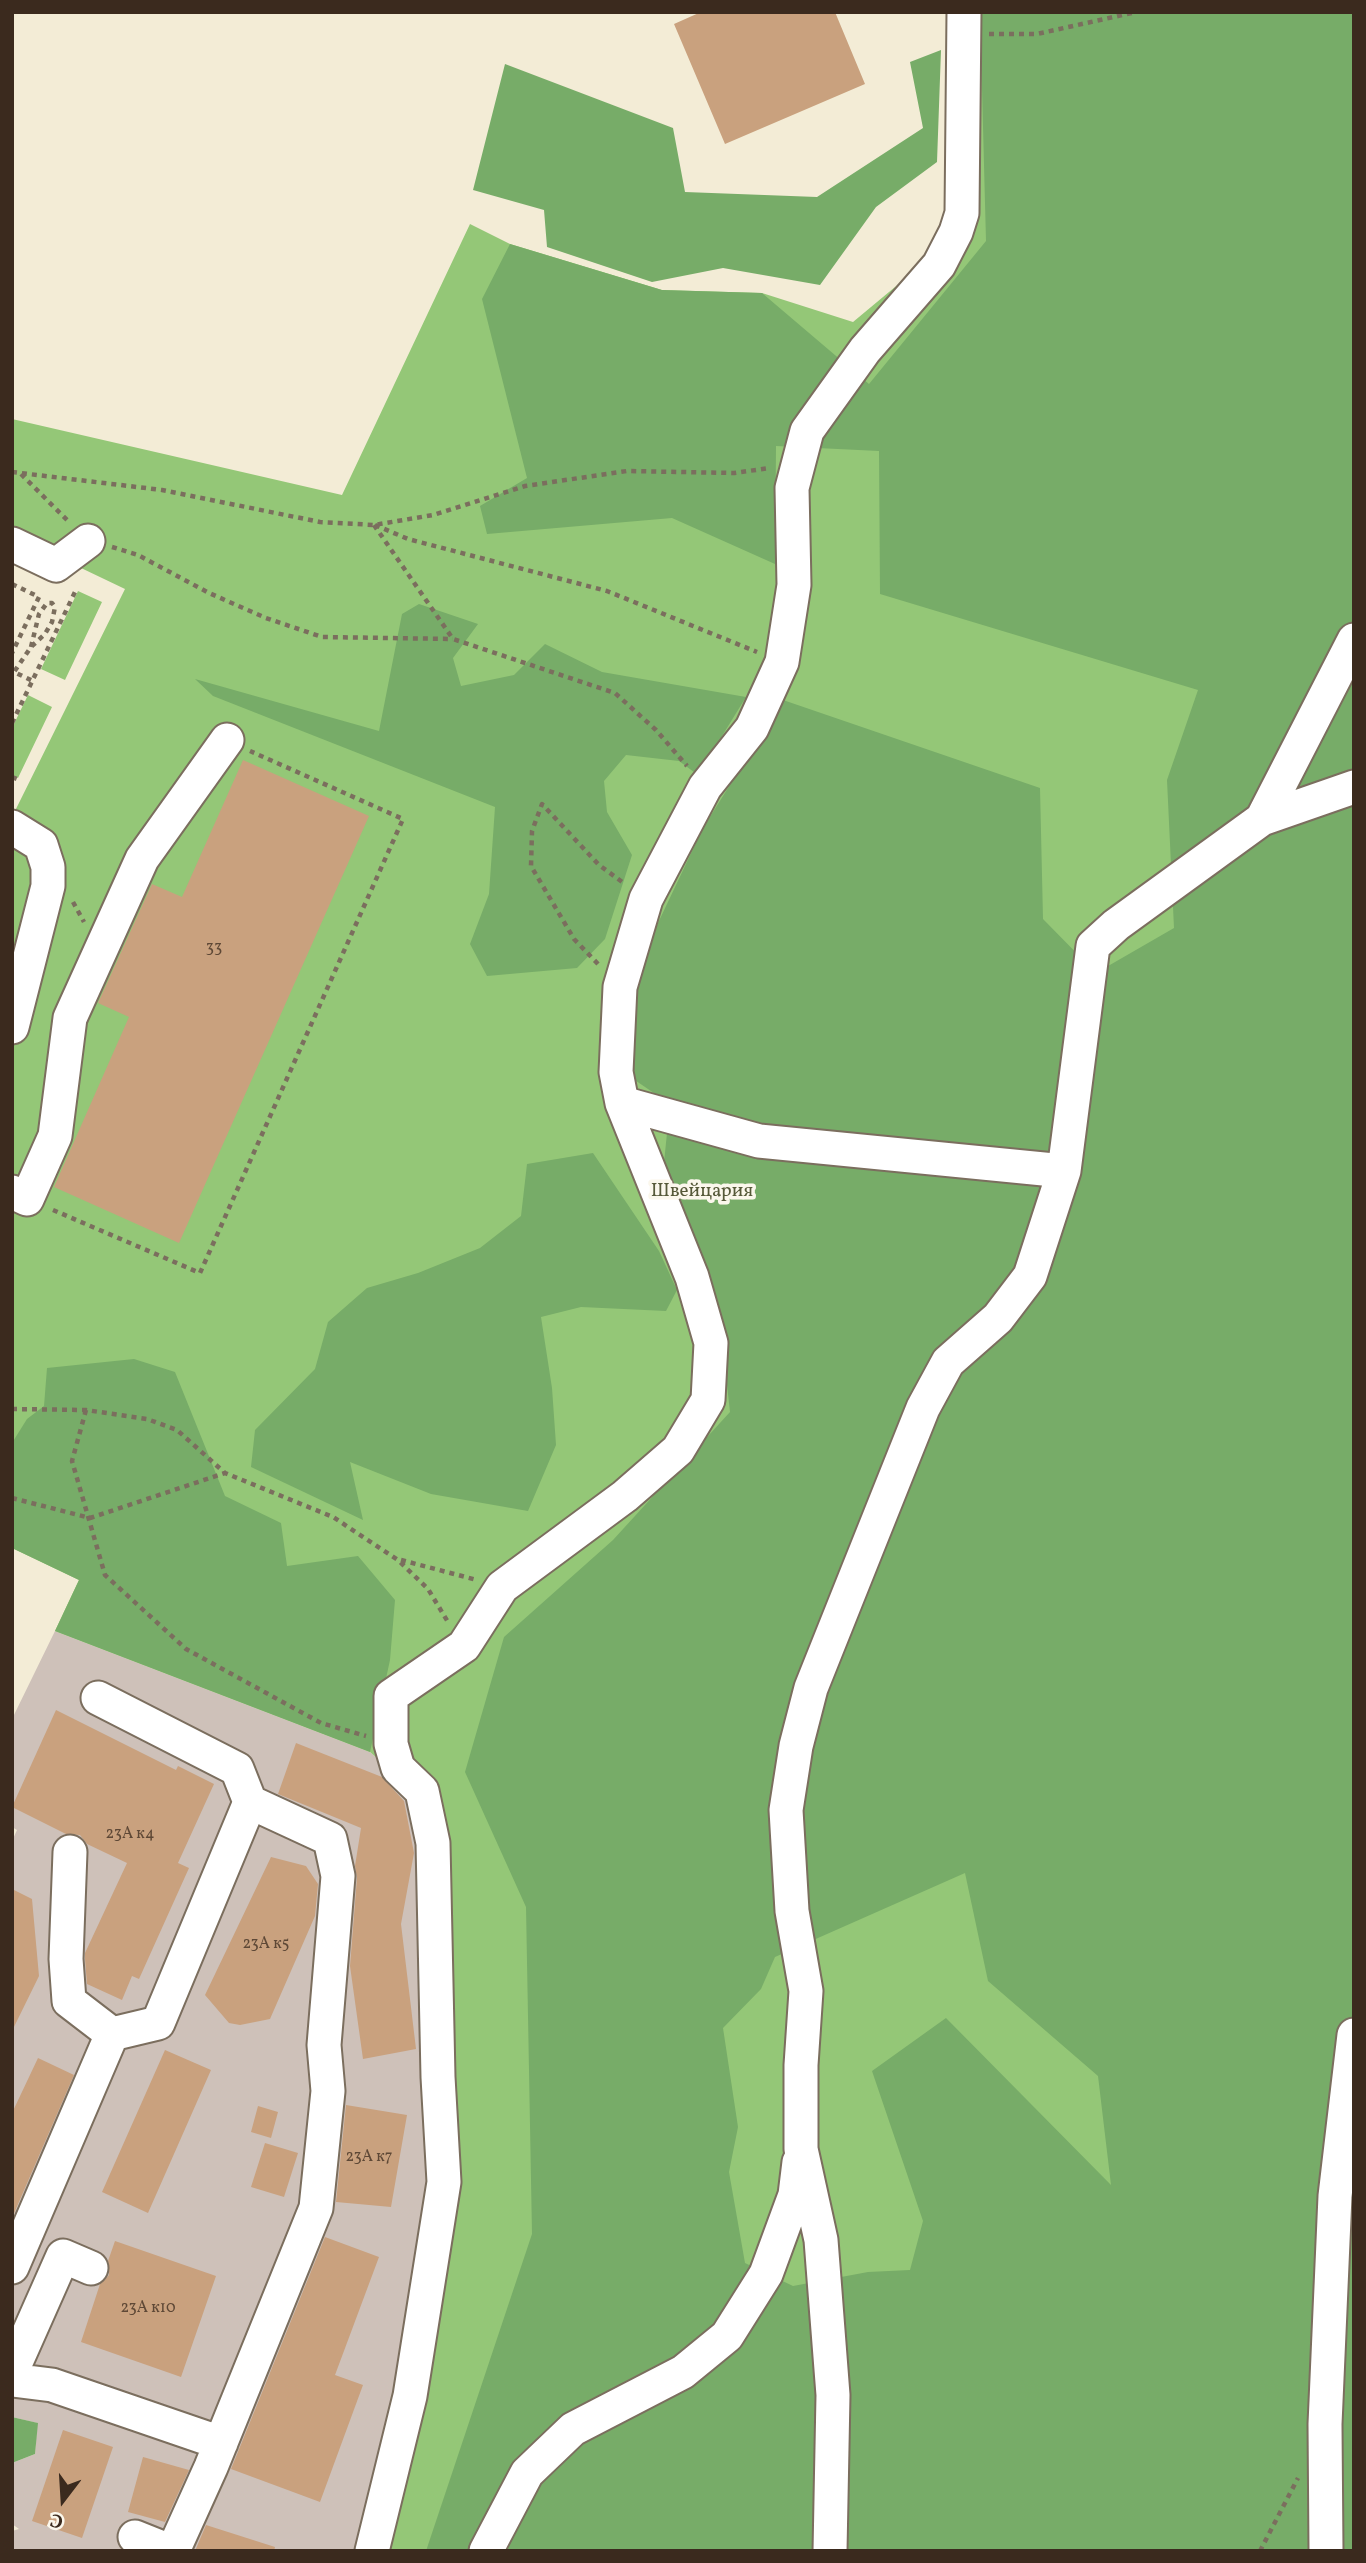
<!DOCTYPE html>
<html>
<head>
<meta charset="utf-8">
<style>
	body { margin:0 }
	#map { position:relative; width:1366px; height:2563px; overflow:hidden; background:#f3ecd6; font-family:Vollkorn,serif }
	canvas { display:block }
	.frame { position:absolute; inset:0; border:14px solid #3b2a1e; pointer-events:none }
	.north { position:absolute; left:28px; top:2465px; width:70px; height:70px; -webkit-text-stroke:5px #fbf7ec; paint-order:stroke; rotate:197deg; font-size:19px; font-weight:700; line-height:28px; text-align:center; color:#3b2a1e }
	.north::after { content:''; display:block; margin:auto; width:24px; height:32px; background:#3b2a1e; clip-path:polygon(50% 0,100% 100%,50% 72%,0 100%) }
</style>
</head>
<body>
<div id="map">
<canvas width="1366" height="2563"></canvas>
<div class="frame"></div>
<div class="north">С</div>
</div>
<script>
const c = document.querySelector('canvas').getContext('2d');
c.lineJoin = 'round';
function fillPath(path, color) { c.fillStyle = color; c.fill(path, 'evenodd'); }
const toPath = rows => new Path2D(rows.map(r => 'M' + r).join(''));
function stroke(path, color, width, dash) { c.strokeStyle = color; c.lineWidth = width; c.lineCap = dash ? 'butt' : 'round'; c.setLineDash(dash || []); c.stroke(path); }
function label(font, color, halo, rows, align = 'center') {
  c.font = font + ' Vollkorn,serif'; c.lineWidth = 7; c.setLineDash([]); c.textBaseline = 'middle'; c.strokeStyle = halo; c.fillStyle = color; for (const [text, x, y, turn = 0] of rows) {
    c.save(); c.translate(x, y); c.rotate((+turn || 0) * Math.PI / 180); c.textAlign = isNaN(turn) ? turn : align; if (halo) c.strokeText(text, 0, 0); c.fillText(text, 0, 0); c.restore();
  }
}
fillPath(toPath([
	[55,1631,370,1752,417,1793,431,2158,396,2389,364,2551,12,2551,12,2531,19,2529,12,2524,12,2463,35,2454,37,2423,12,2417,12,1841,17,1830,12,1827,12,1719]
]), '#cec1b9');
fillPath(toPath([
	[949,12,1354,12,1354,2551,364,2551,396,2389,431,2158,417,1793,370,1752,55,1631,79,1580,12,1548,12,817,125,589,12,535,12,419,342,495,470,224,510,244,662,290,762,293,853,322,931,257,949,216],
	[78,591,102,602,65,680,41,669],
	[28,695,52,707,18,778,12,775,12,728]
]), '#94c777');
fillPath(toPath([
	[980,12,1354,12,1354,2551,426,2551,532,2234,526,1907,465,1772,504,1637,613,1540,730,1412,718,1303,663,1172,670,1104,623,1072,640,961,703,828,783,700,1040,788,1043,919,1096,973,1174,928,1167,780,1198,690,880,594,879,451,776,446,775,564,672,518,487,534,480,506,527,478,482,299,510,244,662,290,762,293,869,384,986,241],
	[965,1873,988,1981,1098,2076,1111,2185,946,2018,872,2071,923,2221,910,2270,868,2272,793,2286,745,2263,729,2172,738,2127,723,2028,761,1989,775,1957],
	[941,50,937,162,876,207,820,285,723,268,652,282,547,247,544,210,473,190,505,64,673,128,685,192,817,197,923,128,910,62],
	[419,604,478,624,453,658,461,686,514,675,545,644,602,672,746,697,698,775,679,761,626,755,604,781,607,812,632,855,605,939,577,968,487,976,470,944,489,894,495,807,213,696,195,679,379,731,402,614],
	[593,1153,659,1251,677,1290,666,1311,581,1307,541,1317,552,1388,556,1445,528,1511,431,1494,350,1462,363,1520,251,1467,255,1430,315,1369,328,1322,367,1288,418,1273,480,1248,521,1216,527,1164],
	[134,1359,175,1372,225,1496,281,1523,287,1566,358,1556,395,1600,390,1660,370,1752,55,1631,79,1580,12,1548,12,1443,27,1419,44,1406,47,1368],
	[12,2417,38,2423,35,2454,12,2463]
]), '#77ac68');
fillPath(toPath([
	[701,12,835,12,865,84,725,144,674,24],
	[243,760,369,816,179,1243,54,1187,129,1017,98,1003,152,884,182,897],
	[56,1710,176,1770,178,1766,214,1784,178,1863,189,1868,139,1979,132,1976,122,2000,87,1984,85,1959,85,1953,127,1863,87,1844,80,1835,66,1834,12,1807],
	[296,1743,382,1777,404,1801,414,1853,401,1924,416,2049,363,2059,350,1966,357,1878,355,1866,361,1828,278,1794],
	[271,1857,306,1866,318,1884,315,1916,270,2019,240,2025,229,2023,205,1995],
	[12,1889,32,1899,39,1976,12,2031],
	[165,2050,211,2070,148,2213,102,2192],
	[38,2058,74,2075,12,2218,12,2113],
	[346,2105,407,2115,391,2207,336,2202],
	[258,2106,278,2112,271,2138,251,2132],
	[265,2143,298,2153,284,2197,251,2187],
	[325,2237,379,2257,335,2375,363,2385,320,2502,231,2469],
	[115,2241,216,2276,181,2377,81,2342,100,2284,109,2275,108,2261],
	[63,2430,113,2447,82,2538,32,2521],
	[143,2457,189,2470,165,2522,128,2512],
	[206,2525,275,2547,274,2551,195,2551]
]), '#c9a17e');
const minor = toPath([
	[12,544,56,565,88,541],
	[1262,819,1354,640],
	[12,827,41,845,48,867,48,886,12,1027],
	[622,1103,759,1141,1064,1171],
	[12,1192,27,1199,55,1136,70,1018,142,859,227,740],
	[98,1698,237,1769,250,1802,158,2023,112,2034],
	[12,2267,112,2034,69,2001,66,1959,70,1852],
	[12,2371,63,2256,91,2268],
	[12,2380,52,2385,221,2443],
	[135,2537,170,2551],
	[173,2551,211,2467,316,2208,328,2091,324,2045,338,1876,330,1839,250,1802],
	[372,2551,410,2396,444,2182,438,2077,433,1843,422,1791,398,1768,391,1744,391,1696,464,1646,502,1587,625,1496,678,1450,708,1400,711,1343,692,1277,622,1103,616,1072,620,987,646,899,705,787,752,728,782,662,794,585,792,488,807,431,865,350,939,265,956,232,962,213,964,12],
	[486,2551,527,2473,573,2429,683,2372,727,2336,766,2274,795,2195,799,2162],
	[830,2551,833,2395,821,2240,801,2149,801,2065,806,1991,792,1911,786,1810,796,1746,811,1688,923,1408,948,1362,998,1318,1030,1276,1064,1171,1093,946,1116,925,1262,819,1354,787],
	[1326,2551,1325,2424,1335,2196,1354,2035]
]);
stroke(minor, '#7b6e5e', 37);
stroke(toPath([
	[989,34,1037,34,1136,12],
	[12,472,162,490,320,522,374,525,433,515,525,486,627,471,734,473,770,468],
	[21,474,69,522],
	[374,525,453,639,615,693,656,730,687,766],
	[375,525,408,539,607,591,757,652],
	[112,547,138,555,209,593,266,618,322,637,453,639],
	[12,584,39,597,12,653],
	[31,647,39,614,47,603,52,603,55,607,52,622,45,634,31,647,14,672,33,681],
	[12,723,76,590],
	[12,777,17,779],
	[73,902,84,922],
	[598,964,574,939,531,866,532,831,542,804,599,865,625,884],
	[53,1210,200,1273,403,819,250,751],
	[12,1409,86,1410,147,1419,177,1430,225,1473,333,1517,398,1560,428,1589,448,1622],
	[86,1410,72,1461,105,1575,186,1649,321,1723,366,1736],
	[12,1498,90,1518,225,1473],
	[401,1560,477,1580],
	[1260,2551,1298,2478]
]), '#7b6e5e', 4.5, [5, 5]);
stroke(minor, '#fff', 33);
label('16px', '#5e4836', null, [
	["33",214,949],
	["23А к4",130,1835],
	["23А к5",266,1945],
	["23А к7",369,2158],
	["23А к10",148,2309]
]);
label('19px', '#565939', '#fbf7ec', [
	["Швейцария",702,1193]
]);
</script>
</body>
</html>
